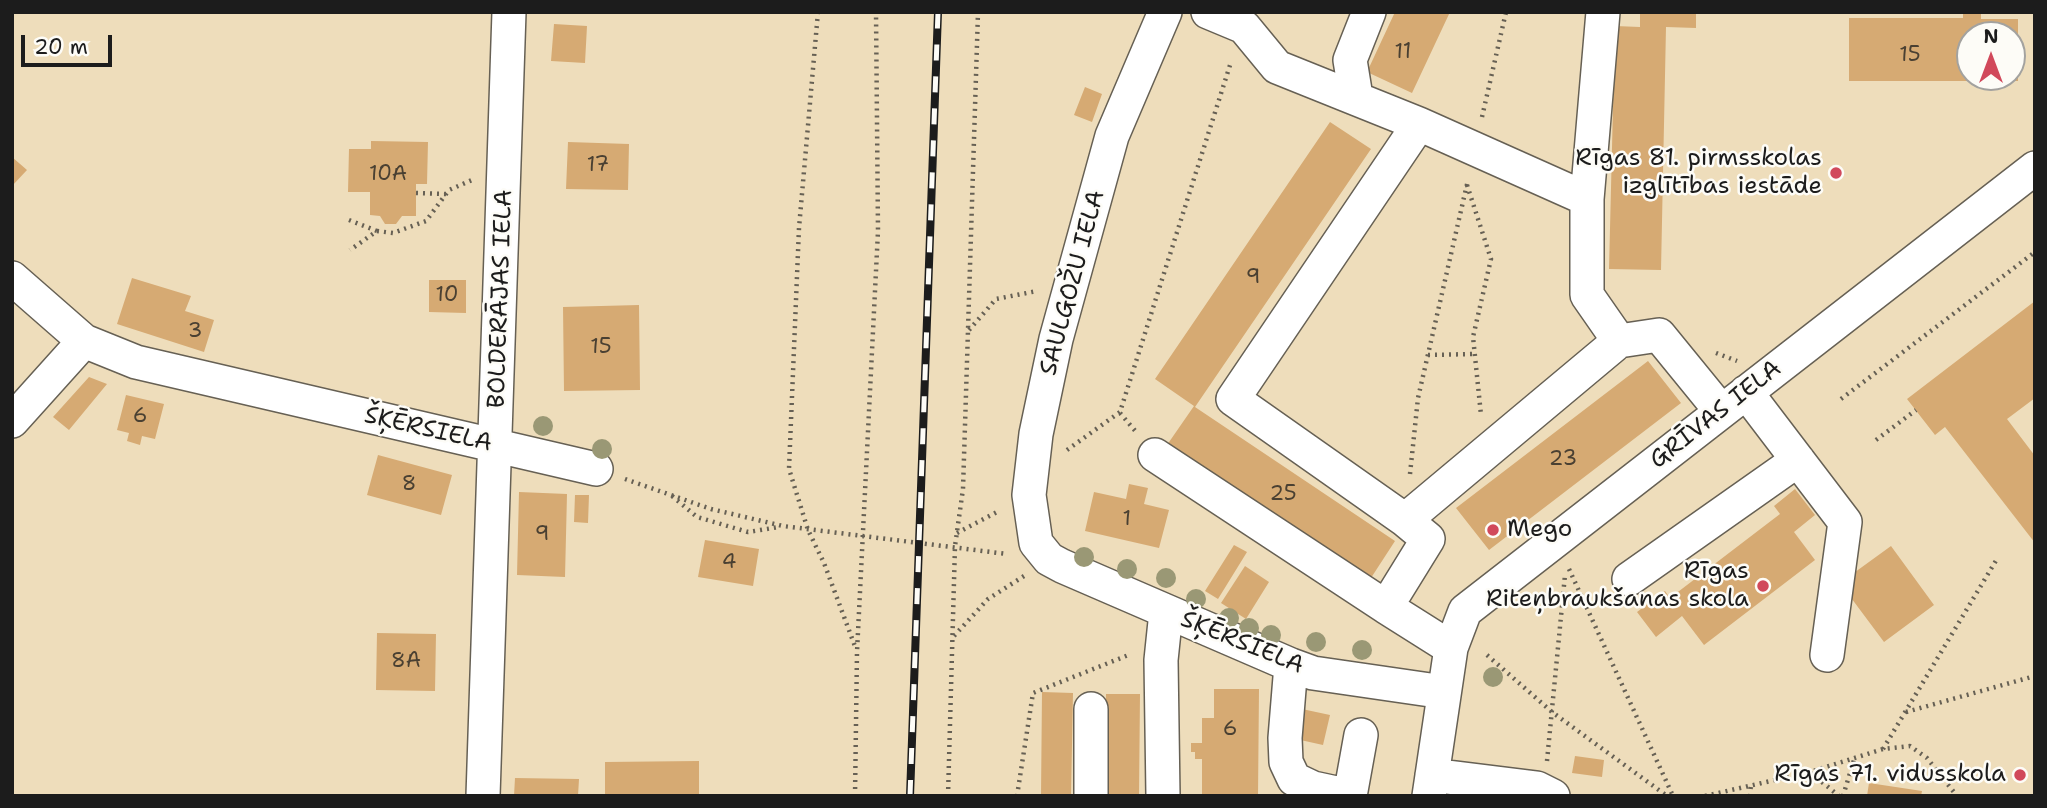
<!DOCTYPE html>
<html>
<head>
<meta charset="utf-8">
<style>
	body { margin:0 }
	#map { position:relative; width:2047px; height:808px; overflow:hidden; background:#edb; font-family:"Shantell Sans",sans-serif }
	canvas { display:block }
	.frame { position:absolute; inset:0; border:14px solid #1c1c1c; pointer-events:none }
	.north { position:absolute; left:1956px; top:21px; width:70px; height:70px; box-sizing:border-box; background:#fdfcf7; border:2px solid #a3a29f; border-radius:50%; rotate:0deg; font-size:19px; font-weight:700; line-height:28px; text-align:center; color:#1c1c1c }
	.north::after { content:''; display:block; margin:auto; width:24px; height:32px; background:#d1495b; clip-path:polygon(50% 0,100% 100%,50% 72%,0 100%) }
	.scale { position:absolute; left:21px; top:35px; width:91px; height:32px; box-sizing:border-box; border:4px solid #1c1c1c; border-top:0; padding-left:9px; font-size:21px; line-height:24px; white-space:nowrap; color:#1c1c1c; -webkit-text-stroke:5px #fdfcf7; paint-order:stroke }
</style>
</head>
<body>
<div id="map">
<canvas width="2047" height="808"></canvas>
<div class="frame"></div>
<div class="north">N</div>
<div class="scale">20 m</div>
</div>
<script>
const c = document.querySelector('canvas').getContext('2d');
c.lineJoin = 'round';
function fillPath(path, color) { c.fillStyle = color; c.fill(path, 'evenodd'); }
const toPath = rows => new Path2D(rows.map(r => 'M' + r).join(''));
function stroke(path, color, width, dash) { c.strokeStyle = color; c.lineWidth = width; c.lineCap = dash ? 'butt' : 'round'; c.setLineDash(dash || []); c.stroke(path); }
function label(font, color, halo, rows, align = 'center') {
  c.font = font + ' "Shantell Sans",sans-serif'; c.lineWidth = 5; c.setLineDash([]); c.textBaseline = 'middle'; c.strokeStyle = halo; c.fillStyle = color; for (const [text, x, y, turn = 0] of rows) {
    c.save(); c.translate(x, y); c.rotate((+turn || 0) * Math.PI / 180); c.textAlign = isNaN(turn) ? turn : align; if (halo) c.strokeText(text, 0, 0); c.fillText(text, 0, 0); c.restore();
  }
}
fillPath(toPath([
	[1395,12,1450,12,1412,93,1367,72],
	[1640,12,1696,12,1696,28,1666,27,1661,270,1609,269,1615,26,1640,27],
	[1963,12,1981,12,1981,19,2018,19,2018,81,1849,81,1849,18,1963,18],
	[1970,35,2012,35,2012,77,1970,77],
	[554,24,587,26,585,63,551,61],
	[1085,87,1102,94,1092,122,1074,115],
	[1330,122,1371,149,1195,407,1395,541,1369,581,1167,445,1194,406,1155,379],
	[371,141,428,142,427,184,416,184,416,216,402,216,396,224,385,224,380,216,370,215,370,192,348,192,349,149,371,149],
	[568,142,629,144,628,190,566,189],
	[12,157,27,170,12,186],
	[132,278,191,296,185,311,214,320,204,352,117,324],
	[429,280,466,280,466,313,429,312],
	[2035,301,2035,398,2007,419,2035,456,2035,543,1945,427,1935,435,1907,399],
	[639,305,640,390,564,391,563,307],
	[1648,361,1681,403,1489,550,1456,508],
	[89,377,107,384,69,430,53,417],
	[126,395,164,404,155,439,142,436,140,445,127,441,129,433,117,430],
	[378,455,452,475,441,515,367,495],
	[1129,484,1148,488,1144,504,1169,510,1159,548,1085,531,1094,492,1126,499],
	[1795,489,1815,515,1794,532,1815,560,1704,645,1682,616,1656,637,1637,612,1665,591,1670,598,1780,514,1774,506],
	[519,492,567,494,565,577,517,575],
	[575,495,589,495,588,523,574,522],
	[705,540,759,549,753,586,698,577],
	[1234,545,1247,552,1218,599,1205,591],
	[1891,546,1934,605,1884,642,1840,583],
	[1245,566,1269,582,1246,619,1221,603],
	[377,633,436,634,435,691,376,690],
	[1214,689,1259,689,1258,796,1202,796,1202,759,1195,759,1195,752,1191,752,1191,743,1202,743,1202,718,1214,718],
	[1042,692,1073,693,1071,796,1041,796],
	[1106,694,1140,694,1139,796,1105,796],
	[1302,709,1330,715,1323,745,1296,739],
	[1575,756,1604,760,1602,777,1572,773],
	[699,761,699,796,605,796,605,762],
	[515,778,579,779,578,796,514,796],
	[1869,783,1922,791,1921,796,1867,796]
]), '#d6aa73');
const minor = toPath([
	[1165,12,1112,136,1056,339,1036,434,1029,495,1036,543,1049,559,1062,566,1291,665,1313,673,1444,692],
	[1208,12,1244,27,1277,67,1419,124],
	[1603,12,1587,199,1587,295,1619,341],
	[1356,97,1350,60,1369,12],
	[1587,199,1419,124,1233,399,1405,520,1619,341,1659,335,1721,411],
	[12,278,84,341,136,362,596,469],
	[1746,392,1845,522,1827,655],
	[12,421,84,341],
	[1155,455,1386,607],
	[1405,520,1428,539,1386,607,1451,648],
	[1629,579,1798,460],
	[1291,665,1285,738,1286,762,1294,779,1313,788,1350,796],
	[1432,775,1537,788,1553,796],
	[483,796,509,12],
	[1091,796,1091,709],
	[1163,796,1161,660,1166,612],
	[1350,796,1361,735],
	[1429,796,1451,648,1465,611,2035,168]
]);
stroke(minor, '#666054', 36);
stroke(toPath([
	[818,12,799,228,789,469,808,530,824,563,856,649],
	[1482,117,1506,12],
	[1467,185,1491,259,1473,337,1481,415],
	[416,193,446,194],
	[349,220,377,231,350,250],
	[377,231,393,233,426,221,449,190,472,180],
	[969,330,996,299,1037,291],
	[1716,353,1737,361],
	[1428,355,1475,354],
	[1841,399,2035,252],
	[1120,413,1137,433],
	[1876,440,1916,410],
	[1067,450,1120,412,1231,62],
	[1410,474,1418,398,1468,180],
	[625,479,711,509,783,526,1007,554],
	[672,496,697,517,748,532,779,527],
	[957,533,999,511],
	[1569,569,1673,796],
	[954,636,988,599,1024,576],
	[1487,655,1552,712,1667,796],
	[1906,712,2035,676],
	[1883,749,1997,559],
	[1547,761,1565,575],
	[1811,773,1839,796],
	[855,796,857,652,878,231,876,12],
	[948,796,955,546,963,489,978,12],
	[1017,796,1033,693,1131,654],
	[1705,796,1810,772,1883,749,1910,746,1927,758,1957,796],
	[1750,796,1751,784],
	[1843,796,1854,760]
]), '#666054', 4.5, [2, 5]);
stroke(minor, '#fff', 33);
const rail = toPath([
	[910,796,938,12]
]);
stroke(rail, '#1c1c1c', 8);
stroke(rail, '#fdfcf7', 5, [16]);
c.fillStyle = '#9a9875';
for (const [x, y] of [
	[543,426],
	[602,449],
	[1084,557],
	[1127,569],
	[1166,578],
	[1196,599],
	[1229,618],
	[1249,628],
	[1271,635],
	[1316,642],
	[1362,650],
	[1493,677]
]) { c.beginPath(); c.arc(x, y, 10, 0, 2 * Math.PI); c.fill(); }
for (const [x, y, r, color] of [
	[1836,173,7,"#d1495b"],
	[1493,530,7,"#d1495b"],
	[1763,586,7,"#d1495b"],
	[2020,775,7,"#d1495b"]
]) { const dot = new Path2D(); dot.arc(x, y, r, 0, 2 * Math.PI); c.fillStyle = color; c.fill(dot); stroke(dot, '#fdfcf7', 2.5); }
label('21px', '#4a4032', null, [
	["11",1403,53],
	["15",1910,56],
	["17",598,166],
	["10A",388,175],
	["9",1253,278],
	["10",447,296],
	["3",195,332],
	["15",601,348],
	["6",140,417],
	["23",1563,460],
	["8",409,485],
	["25",1283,495],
	["1",1127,520],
	["9",542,535],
	["4",729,563],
	["8A",406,662],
	["6",1230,730]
]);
label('24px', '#1c1c1c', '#fdfcf7', [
	["Rīgas 81. pirmsskolas",1822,159],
	["izglītības iestāde",1822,187],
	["Mego",1507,530,"left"],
	["Rīgas",1749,572],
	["Riteņbraukšanas skola",1749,600],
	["Rīgas 71. vidusskola",2006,775]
], 'right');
label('24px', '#1c1c1c', '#fdfcf7', [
	["SAULGOŽU IELA",1073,283,-75],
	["BOLDERĀJAS IELA",501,299,-88],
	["GRĪVAS IELA",1716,415,-38],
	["ŠĶĒRSIELA",428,430,13],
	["ŠĶĒRSIELA",1242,643,22]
]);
</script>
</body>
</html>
